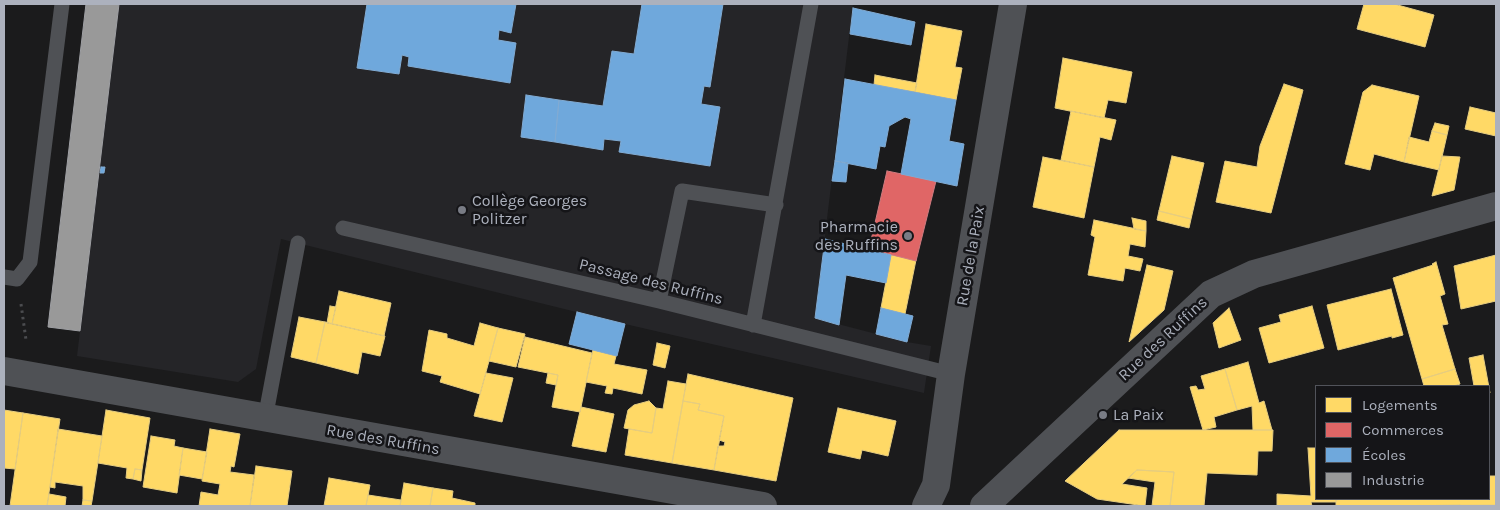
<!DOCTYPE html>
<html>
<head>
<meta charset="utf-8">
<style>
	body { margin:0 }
	#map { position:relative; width:1500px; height:510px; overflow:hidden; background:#1b1b1c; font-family:Karla,sans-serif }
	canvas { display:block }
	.frame { position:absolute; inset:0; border:5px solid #acb1bd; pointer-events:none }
	.legend { position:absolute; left:1315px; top:385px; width:175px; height:115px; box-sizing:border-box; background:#151518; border:1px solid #51535a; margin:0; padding:6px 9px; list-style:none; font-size:15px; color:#acb1bd }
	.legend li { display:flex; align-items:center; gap:10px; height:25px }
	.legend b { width:25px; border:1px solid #51535a }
</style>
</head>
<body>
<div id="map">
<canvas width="1500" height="510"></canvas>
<div class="frame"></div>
<ul class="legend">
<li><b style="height:14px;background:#ffd966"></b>Logements</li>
<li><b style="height:14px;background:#e06666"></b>Commerces</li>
<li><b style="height:14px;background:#6fa8dc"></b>Écoles</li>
<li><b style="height:14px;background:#999"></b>Industrie</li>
</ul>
</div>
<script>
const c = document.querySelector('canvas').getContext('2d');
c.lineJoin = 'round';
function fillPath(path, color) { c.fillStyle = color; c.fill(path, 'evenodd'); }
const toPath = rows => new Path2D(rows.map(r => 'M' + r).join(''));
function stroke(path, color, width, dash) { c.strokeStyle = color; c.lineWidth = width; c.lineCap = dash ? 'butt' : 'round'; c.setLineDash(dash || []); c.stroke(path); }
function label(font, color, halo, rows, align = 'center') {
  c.font = font + ' Karla,sans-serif'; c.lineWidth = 5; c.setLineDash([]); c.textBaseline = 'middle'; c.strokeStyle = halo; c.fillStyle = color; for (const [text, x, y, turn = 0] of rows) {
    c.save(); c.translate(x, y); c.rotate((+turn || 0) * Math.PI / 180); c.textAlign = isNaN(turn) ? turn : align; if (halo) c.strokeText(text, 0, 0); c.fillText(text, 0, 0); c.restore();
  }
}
fillPath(toPath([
	[119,4,853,4,815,318,907,342,931,346,924,393,625,324,281,239,256,369,238,382,77,356]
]), '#252528');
const homes = toPath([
	[1364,4,1394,4,1434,15,1425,47,1357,29,1364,4],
	[926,24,962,31,955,67,962,68,956,100,915,92,926,24],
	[1063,58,1132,72,1126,103,1108,100,1104,118,1055,108,1063,58],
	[875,75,917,83,915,92,874,85,875,75],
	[1284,84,1303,90,1271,213,1216,202,1225,161,1257,167,1260,146,1284,84],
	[1372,85,1419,96,1404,162,1374,154,1370,170,1345,164,1363,92,1372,85],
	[1470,107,1496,113,1496,136,1465,129,1470,107],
	[1071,111,1116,120,1111,140,1100,137,1094,167,1061,160,1071,111],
	[1435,123,1449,126,1447,135,1432,131,1435,123],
	[1432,131,1447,135,1439,170,1404,162,1409,137,1429,142,1432,131],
	[1172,156,1204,163,1191,219,1159,211,1172,156],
	[1442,156,1460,157,1454,190,1432,196,1442,156],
	[1043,157,1094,167,1084,218,1033,207,1043,157],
	[1159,211,1191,219,1189,228,1157,220,1159,211],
	[1132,218,1146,221,1146,231,1134,229,1132,218],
	[1094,220,1146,231,1145,247,1130,244,1128,256,1143,259,1140,271,1125,268,1123,281,1088,275,1095,237,1091,235,1094,220],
	[891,255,916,260,905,314,881,308,891,255],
	[1496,255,1496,301,1461,309,1454,266,1496,255],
	[1436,262,1445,294,1440,296,1448,324,1442,325,1455,369,1422,379,1393,278,1433,265,1432,264,1436,262],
	[1147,265,1173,271,1164,310,1129,342,1147,265],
	[1391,289,1403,335,1392,338,1392,336,1338,350,1327,305,1391,289],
	[339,291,391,303,384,336,332,324,339,291],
	[330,306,336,307,332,324,327,323,330,306],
	[1312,306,1324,348,1269,363,1259,328,1281,322,1279,315,1312,306],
	[1229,308,1241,340,1219,348,1213,323,1229,308],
	[299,317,325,322,316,363,291,357,299,317],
	[325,322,385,336,380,356,362,352,358,374,316,363,325,322],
	[480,323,498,328,480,394,440,382,442,376,422,371,429,330,447,334,447,338,474,346,480,323],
	[498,328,525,334,516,367,489,361,498,328],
	[525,337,592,353,580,412,552,407,558,375,518,367,525,337],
	[657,343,670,346,665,368,653,365,657,343],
	[593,350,616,356,614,364,647,370,642,394,613,388,612,394,605,393,607,386,586,382,593,350],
	[1483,355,1490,393,1489,393,1489,386,1474,386,1469,358,1483,355],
	[1248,362,1259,403,1264,401,1272,430,1253,430,1252,406,1237,410,1225,369,1248,362],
	[1225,369,1237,410,1214,417,1216,427,1203,430,1190,387,1196,386,1198,390,1205,389,1201,376,1225,369],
	[1455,369,1460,384,1453,386,1424,386,1422,379,1455,369],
	[486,373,513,378,502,422,474,416,486,373],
	[548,373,558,375,556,385,546,383,548,373],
	[688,374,793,398,776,481,714,470,718,446,724,446,725,442,719,440,724,416,698,410,700,404,683,401,688,374],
	[668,381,686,384,672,463,625,455,629,429,652,433,656,408,663,409,668,381],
	[649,401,656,408,652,433,624,428,628,410,634,405,649,401],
	[683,401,700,404,698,410,724,416,714,470,672,463,683,401],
	[581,407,614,414,606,452,572,446,581,407],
	[838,408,896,421,888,456,862,450,860,459,828,452,838,408],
	[4,410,23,413,15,469,4,468,4,410],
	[106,410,150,418,142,470,135,469,133,479,126,478,127,468,98,463,106,410],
	[23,413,60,419,47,506,10,506,23,413],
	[58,429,102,436,92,501,83,500,83,486,55,482,55,488,50,487,58,429],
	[210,429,240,434,234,467,231,466,230,472,254,475,250,506,199,506,201,492,218,495,220,484,202,481,210,429],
	[1119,430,1273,430,1272,451,1258,451,1257,475,1207,473,1204,506,1170,506,1174,472,1137,470,1122,484,1147,488,1145,506,1097,499,1065,481,1119,430],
	[151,436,175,440,174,446,183,448,177,493,143,487,151,436],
	[183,448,207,452,202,479,179,475,183,448],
	[1308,448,1316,448,1316,499,1336,499,1336,502,1311,502,1312,506,1277,506,1277,494,1311,496,1308,448],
	[256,466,292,471,287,506,250,506,256,466],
	[135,469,142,470,141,481,133,479,135,469],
	[1137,470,1174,472,1170,506,1152,506,1155,482,1128,478,1137,470],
	[1489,476,1496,476,1496,505,1336,506,1336,500,1344,499,1489,499,1489,476],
	[329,478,370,485,366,506,324,506,329,478],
	[404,483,433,488,430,506,400,506,404,483],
	[433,488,453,491,452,498,475,503,475,506,430,506,433,488],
	[49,494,66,497,65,506,47,506,49,494],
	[368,495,401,500,400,506,366,506,368,495],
	[83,500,92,501,91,506,82,506,83,500],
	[1460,505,1461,506,1411,506,1460,505]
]);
fillPath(homes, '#ffd966');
stroke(homes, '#e6cd80', 1);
const shops = toPath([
	[887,171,936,181,916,261,869,249,887,171]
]);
fillPath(shops, '#e06666');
stroke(shops, '#d07c80', 1);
const schools = toPath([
	[367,4,516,4,511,33,499,30,498,40,516,43,510,83,408,66,409,57,402,55,399,74,357,68,367,4],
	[642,4,723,4,710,87,704,86,701,104,720,107,710,166,619,152,621,141,604,139,603,150,555,142,559,100,603,106,612,51,634,54,642,4],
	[853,8,915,22,911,45,850,34,853,8],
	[845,79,956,100,949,141,964,144,957,186,901,174,911,119,905,117,889,126,885,147,880,146,876,169,835,161,845,79],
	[526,95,559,100,555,142,521,137,526,95],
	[835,161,848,163,846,182,832,181,835,161],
	[101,167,105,167,104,173,100,173,101,167],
	[825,239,891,255,886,283,846,275,839,325,815,318,825,239],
	[881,308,913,316,907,342,876,334,881,308],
	[577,312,625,324,617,356,569,344,577,312]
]);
fillPath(schools, '#6fa8dc');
stroke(schools, '#81abd3', 1);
const industry = toPath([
	[86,4,119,4,80,331,48,327,86,4]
]);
fillPath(industry, '#999');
stroke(industry, '#9fa0a4', 1);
stroke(toPath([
	[21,304,26,340]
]), '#4b4c4f', 3, [2.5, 4]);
stroke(toPath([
	[343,228,659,301,951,374],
	[4,277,17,279,30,262,62,4],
	[659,301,682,191,776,205],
	[753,325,811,4],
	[265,419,298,243]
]), '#4f5155', 15);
stroke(toPath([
	[4,371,763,506],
	[926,506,936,485,951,374,1013,4],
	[984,506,1211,294,1254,274,1496,206]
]), '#4f5155', 28);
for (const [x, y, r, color] of [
	[462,210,5,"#797c85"],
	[908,236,5,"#797c85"],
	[1103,415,5,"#797c85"]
]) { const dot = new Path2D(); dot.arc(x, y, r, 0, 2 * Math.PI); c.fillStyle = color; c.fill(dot); stroke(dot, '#151518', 2); }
label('16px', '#acb1bd', '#151518', [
	["Collège Georges",472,201],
	["Politzer",472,219],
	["Pharmacie",898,227,"right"],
	["des Ruffins",898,245,"right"],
	["La Paix",1113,415]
], 'left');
label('16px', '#acb1bd', '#151518', [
	["Rue de la Paix",971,256,-80],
	["Passage des Ruffins",651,282,14],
	["Rue des Ruffins",1163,339,-43],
	["Rue des Ruffins",383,440,10]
]);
</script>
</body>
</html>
